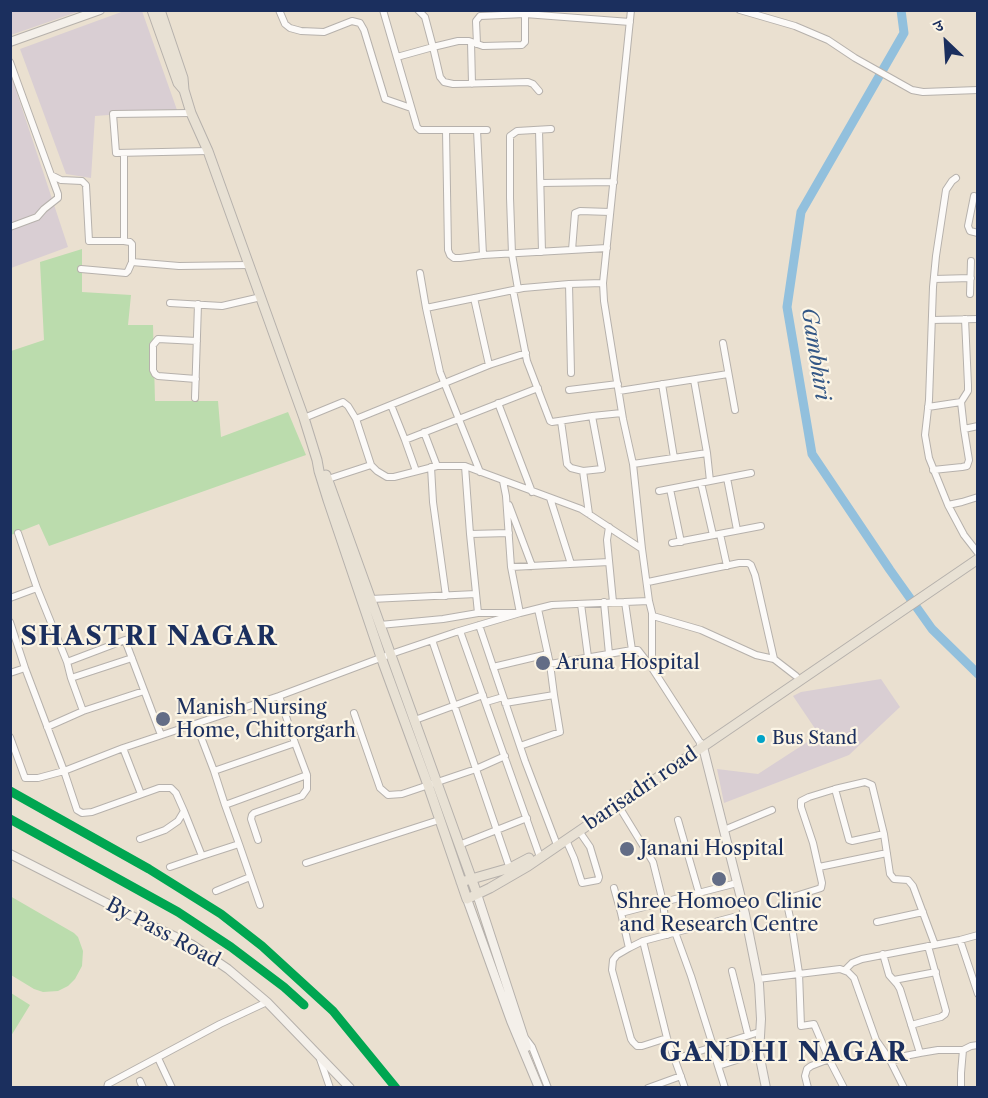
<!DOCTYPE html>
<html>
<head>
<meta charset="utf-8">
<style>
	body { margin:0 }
	#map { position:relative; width:988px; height:1098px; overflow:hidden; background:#eae0d0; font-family:"Libre Caslon Text","Noto Serif Devanagari",serif }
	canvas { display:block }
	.frame { position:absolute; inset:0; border:12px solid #1b2f5e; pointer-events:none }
	.north { position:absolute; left:916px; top:12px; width:60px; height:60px; -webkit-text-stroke:4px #fcf5e5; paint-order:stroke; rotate:335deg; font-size:16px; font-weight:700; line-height:24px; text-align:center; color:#1b2f5e }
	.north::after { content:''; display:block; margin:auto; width:21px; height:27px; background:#1b2f5e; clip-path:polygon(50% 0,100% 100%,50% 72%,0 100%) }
</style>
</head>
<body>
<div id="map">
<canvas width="988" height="1098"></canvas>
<div class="frame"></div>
<div class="north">उ</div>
</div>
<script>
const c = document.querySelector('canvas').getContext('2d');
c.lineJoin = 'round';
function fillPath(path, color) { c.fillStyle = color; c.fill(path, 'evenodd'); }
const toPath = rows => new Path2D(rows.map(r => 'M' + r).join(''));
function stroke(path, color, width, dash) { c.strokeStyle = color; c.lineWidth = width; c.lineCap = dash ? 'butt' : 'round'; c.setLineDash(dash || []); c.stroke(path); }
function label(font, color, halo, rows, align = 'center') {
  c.font = font + ' "Libre Caslon Text",serif'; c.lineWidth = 4.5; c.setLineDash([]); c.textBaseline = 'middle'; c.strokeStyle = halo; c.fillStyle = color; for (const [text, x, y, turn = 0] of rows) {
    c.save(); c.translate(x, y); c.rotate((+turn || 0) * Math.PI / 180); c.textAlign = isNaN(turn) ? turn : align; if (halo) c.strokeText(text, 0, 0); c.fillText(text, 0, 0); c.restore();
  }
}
fillPath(toPath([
	[11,10,80,10,80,11,11,35],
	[124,11,142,11,177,110,95,116,91,178,66,174,20,49],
	[10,72,68,247,11,268,10,268],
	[881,679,900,707,849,755,724,803,717,769,758,774,815,737,816,730,793,696,801,692]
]), '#d9ced3');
fillPath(toPath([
	[82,249,82,292,131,295,128,325,153,325,155,401,218,401,221,437,288,412,306,455,49,546,39,524,11,535,11,351,44,340,40,262],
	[10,896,74,933,78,937,83,951,82,966,75,979,68,986,58,991,43,992,34,989,11,975],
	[11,993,30,1005,11,1036]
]), '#bbdcad');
stroke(toPath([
	[901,10,904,33,801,212,787,307,812,454,890,570,932,629,978,674]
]), '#92c0dd', 9);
const street = toPath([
	[279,10,285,24,290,28,301,31,324,32,352,21,360,23,364,30,385,99,411,108],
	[383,10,417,127,420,130,446,130,448,250,450,255,454,258,460,258,483,255,607,248],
	[418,10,425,17,433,47,458,41,469,41,483,46,522,45,525,42,525,14,630,22],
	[631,10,603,283,604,301,623,419,633,464,642,549],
	[740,10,795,26,828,40,855,58,912,90,923,92,978,90],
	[471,42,472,84],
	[477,44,476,21,480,16,525,14],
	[397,57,433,47,440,77,444,82,453,84,528,82,533,84,539,91],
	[10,62,51,175,61,180,82,181,86,185,89,241,124,241],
	[191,113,113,114,116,153,208,151],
	[446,130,487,130],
	[477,130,483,255],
	[539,130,542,252],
	[124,153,124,241,130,242,132,244,132,262,179,266,249,265],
	[956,178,952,181,946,190,936,256,933,287,929,400,925,435,929,458,948,505,962,502,978,497],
	[541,183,614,182],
	[974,196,968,226,970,231,978,233],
	[10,227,37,217,44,209,58,198,58,194,51,175],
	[572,250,575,213,580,211,610,212],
	[81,269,126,273,128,271,132,262],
	[420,273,426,308],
	[934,279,971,278],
	[569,284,571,373],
	[518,289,512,254,510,198,510,136,517,131,551,129],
	[513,290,527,361,550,421,552,422,592,416],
	[970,294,971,261],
	[474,298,489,365],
	[170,303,222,306,261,297],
	[932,320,978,319],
	[723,343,735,410],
	[196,379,158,376,155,374,153,370,153,345,158,339,197,341],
	[694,380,707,453,710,481],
	[662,384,674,458],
	[569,390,618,384],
	[619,391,728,374],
	[195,398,198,304],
	[961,402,968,391,968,385,965,319],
	[498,403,532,492],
	[391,405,405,440,538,388],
	[928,407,961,402,964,429,978,426],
	[304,418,343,402,348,406,356,419,489,365,526,353],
	[356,419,371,465],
	[561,421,567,464,571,468,583,471],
	[424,432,437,466],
	[405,440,416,471],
	[633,464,707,453],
	[465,466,470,534,509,533],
	[431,467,433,502,446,596],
	[933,470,962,467,967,466,969,460,964,429],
	[480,472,440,372,426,308,523,288,569,284,603,283],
	[727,478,737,530],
	[325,480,371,465,377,471,387,477,394,477,437,466,465,466,581,509,642,549,649,601],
	[701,483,713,535],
	[670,489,681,542],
	[659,491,751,473],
	[550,498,571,564],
	[509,505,532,566],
	[948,505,964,535,978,553],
	[589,514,583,471,602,469,592,416,622,413],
	[609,527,607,540,613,602],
	[18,533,37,588],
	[470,534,478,613],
	[720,534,727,566],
	[672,543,761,526],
	[511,567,609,562],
	[648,582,739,563,748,563,751,565,755,575,774,659],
	[10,598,37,588,67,662],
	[371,599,476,594],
	[604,602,609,654],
	[625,602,632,650],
	[581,604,588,657],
	[538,609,550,664,632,650,638,650,652,668],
	[653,616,701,630,756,655,774,659,796,676],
	[10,622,25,668],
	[380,625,443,619,478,613,520,613,511,567,506,496,503,481],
	[479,625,525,761,557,845],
	[460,631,540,857],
	[432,640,511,872],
	[132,658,71,678,67,662,125,640,161,735],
	[550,664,554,695],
	[493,667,548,654],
	[10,673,25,668,64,771,123,748,141,794],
	[71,678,83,711,144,691],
	[486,702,503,697],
	[505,703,554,695,560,732,520,746],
	[354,713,380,788,388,795,402,794,476,769,505,756],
	[415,720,483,695],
	[196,724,214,771,295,743,279,696],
	[47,727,83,711],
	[10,737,25,778,38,778,64,771,77,810,82,813,92,812,159,788,171,788,176,793,184,811,178,821,165,830,140,839],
	[123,748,279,696,391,654,456,632,520,613,552,605,649,601,652,613,652,668,701,744],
	[214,771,225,805,307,775,295,743],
	[835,789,865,782,872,785,884,834,890,874,894,879,908,880,913,886,935,945],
	[618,805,653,862,663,902,667,935],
	[184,811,202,856,239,844,225,805],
	[678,820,699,893],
	[724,830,772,810],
	[258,840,251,819,252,815,254,813,302,796,307,789,307,775],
	[566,840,574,858,582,883,598,880,599,877,590,847,579,831],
	[239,844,260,905],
	[459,845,527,818],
	[306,863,439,820],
	[170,867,202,856],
	[819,867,887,853],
	[614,888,621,913],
	[216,891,250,877],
	[877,922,923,912],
	[675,932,691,976,713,1046],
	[960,940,978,994],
	[643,941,667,1038,685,1088],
	[629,948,621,913,737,883],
	[883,954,889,975,897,984,900,989,920,1053,938,1050,963,1050,971,1046,978,1045],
	[845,970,852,963,862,959,960,940,978,935],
	[732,971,748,1035],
	[758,979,840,969,848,972,854,978,876,1040,890,1060,904,1088],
	[894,980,936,972],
	[911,1025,941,1017,945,1014,946,1011,928,946],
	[667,1038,642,1046,637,1046,633,1042,631,1039,612,970,613,960,617,955,629,948,643,941,745,914],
	[526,1039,532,1047,548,1088],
	[712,1047,725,1088],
	[158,1058,172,1088],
	[320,1059,330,1088],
	[675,1059,759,1032],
	[891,1062,905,1056,920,1053],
	[718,1066,759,1053],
	[140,1081,143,1088],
	[107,1088,108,1084,220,1024,267,1002],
	[648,1088,681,1076],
	[808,1088,805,1076,807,1069,811,1066,829,1059],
	[844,1088,829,1059,814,1024,801,1026,799,973,792,927,786,899,818,889,821,888,822,883,813,843,801,807,801,801,809,797,835,789,849,840,852,841,884,834],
	[961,1088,961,1073,963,1050]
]);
const secondary = toPath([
	[10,42,100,10],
	[701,744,703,747,745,914,759,984,761,1019,759,1053,766,1088],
	[10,854,142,921,191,944,228,969,267,1002,350,1088],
	[477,894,527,1047],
	[467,899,511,1021,539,1088]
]);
const primary = toPath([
	[152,10,178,83,184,90],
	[160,10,183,78,184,90,191,113,208,151,304,418,317,460,319,471,328,500,381,657,428,785,467,899,490,888,528,866,978,559],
	[326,475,477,894],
	[461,882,510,868,529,858]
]);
stroke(street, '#b6b1ac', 8);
stroke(secondary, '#b6b1ac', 10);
stroke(primary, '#b6b1ac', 11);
stroke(street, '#fcfaf8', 6);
stroke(secondary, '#f4f0ea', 8);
stroke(primary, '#e8e1d4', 9);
stroke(toPath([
	[10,791,149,869,221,914,262,946,333,1011,396,1088],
	[10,819,178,912,231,947,284,987,304,1005]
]), '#00a651', 9);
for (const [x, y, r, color] of [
	[543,663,8,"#636d86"],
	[163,719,8,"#636d86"],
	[761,739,5,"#01a3c8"],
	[627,849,8,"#636d86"],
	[719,879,8,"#636d86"]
]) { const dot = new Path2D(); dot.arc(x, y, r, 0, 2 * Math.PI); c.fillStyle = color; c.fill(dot); stroke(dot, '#fcf5e5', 2); }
label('18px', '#1b2f5e', '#fcf5e5', [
	["Bus Stand",772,739]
], 'left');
label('20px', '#1b2f5e', '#fcf5e5', [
	["Aruna Hospital",556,663],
	["Manish Nursing",176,708],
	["Home, Chittorgarh",176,731],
	["Janani Hospital",640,849],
	["Shree Homoeo Clinic",719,902,"center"],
	["and Research Centre",719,925,"center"]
], 'left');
label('20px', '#1b2f5e', '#fcf5e5', [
	["barisadri road",641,789,-34],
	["By Pass Road",163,933,28]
]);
label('italic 21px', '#335786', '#fcf5e5', [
	["Gambhiri",815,354,81]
]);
c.letterSpacing = '1.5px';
label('bold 26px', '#1b2f5e', '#fcf5e5', [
	["SHASTRI NAGAR",149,637],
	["GANDHI NAGAR",784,1053]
]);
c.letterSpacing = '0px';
</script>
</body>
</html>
